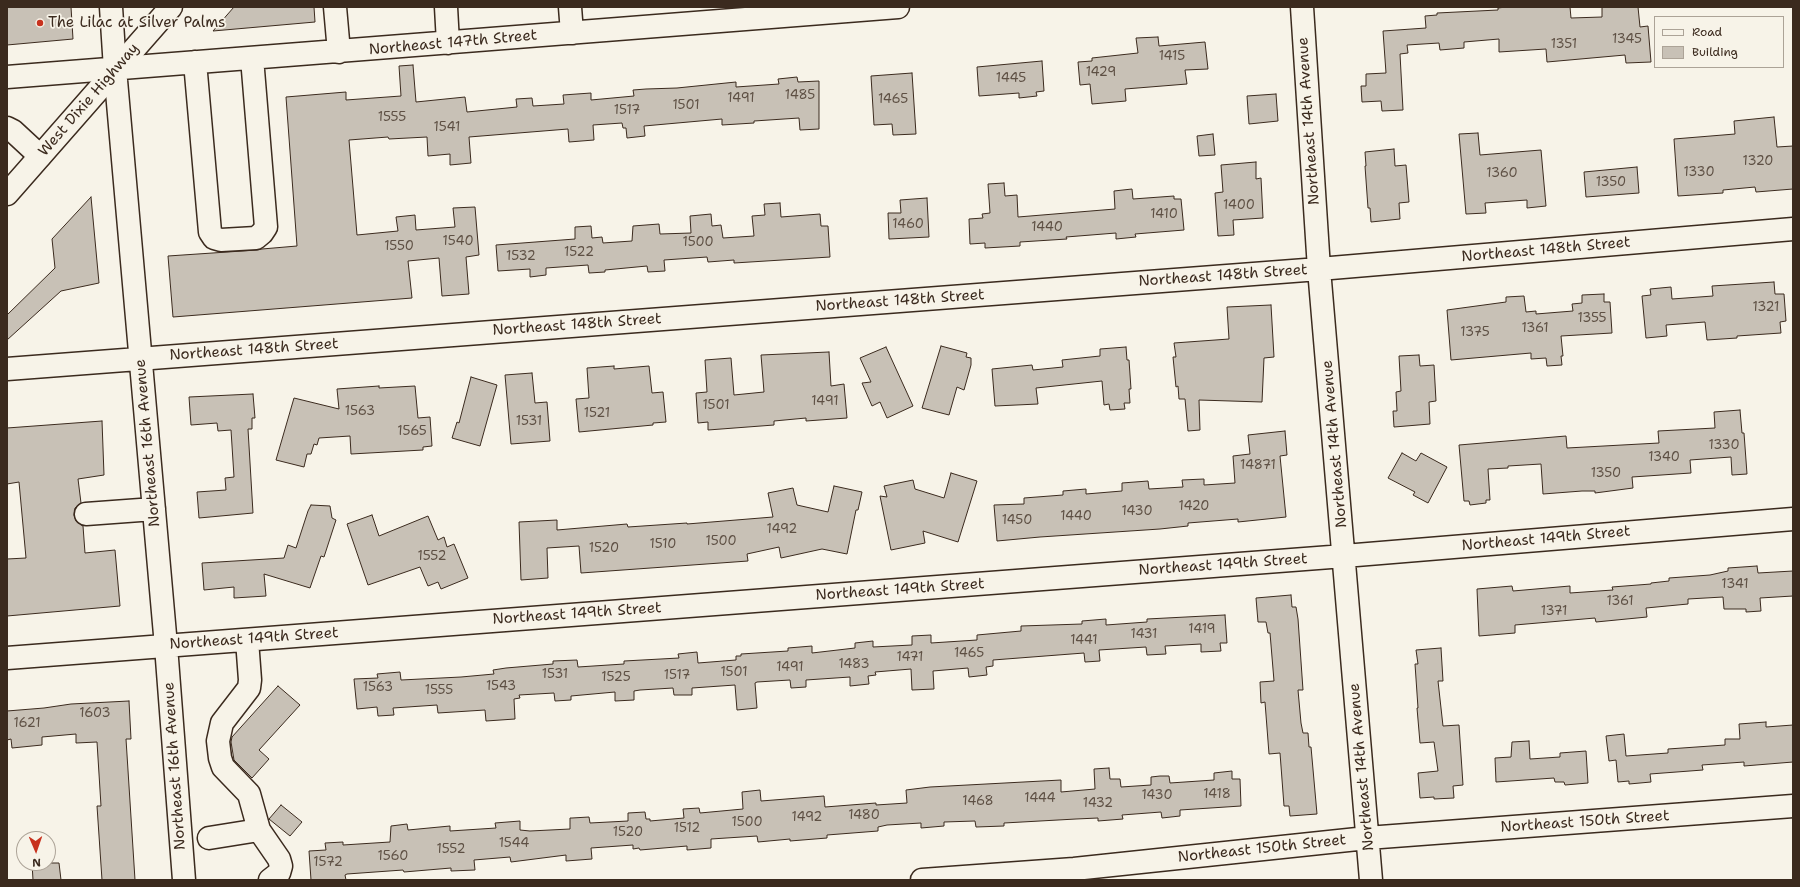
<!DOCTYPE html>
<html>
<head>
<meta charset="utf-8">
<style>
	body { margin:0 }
	#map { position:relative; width:1800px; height:887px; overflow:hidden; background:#f7f3e8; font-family:"Shantell Sans",sans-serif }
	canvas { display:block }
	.frame { position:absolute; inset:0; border:8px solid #3b2a1e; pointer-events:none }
	.legend { position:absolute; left:1654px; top:16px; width:130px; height:52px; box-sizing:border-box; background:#f7f3e8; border:1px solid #aca397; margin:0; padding:5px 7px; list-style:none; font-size:12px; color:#3b2a1e }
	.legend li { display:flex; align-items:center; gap:8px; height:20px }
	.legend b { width:20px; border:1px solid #aca397 }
	.north { position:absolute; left:16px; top:831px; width:40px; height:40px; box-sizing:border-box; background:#f7f3e8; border:1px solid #aca397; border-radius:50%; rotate:178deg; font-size:11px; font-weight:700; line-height:16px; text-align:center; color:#3b2a1e }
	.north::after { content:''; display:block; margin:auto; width:14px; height:18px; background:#c8321e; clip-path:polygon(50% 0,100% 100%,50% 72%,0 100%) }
</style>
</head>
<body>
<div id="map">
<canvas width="1800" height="887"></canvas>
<div class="frame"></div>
<ul class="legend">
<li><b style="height:5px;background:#f7f3e8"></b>Road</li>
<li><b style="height:11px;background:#c8c1b6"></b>Building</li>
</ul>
<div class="north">N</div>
</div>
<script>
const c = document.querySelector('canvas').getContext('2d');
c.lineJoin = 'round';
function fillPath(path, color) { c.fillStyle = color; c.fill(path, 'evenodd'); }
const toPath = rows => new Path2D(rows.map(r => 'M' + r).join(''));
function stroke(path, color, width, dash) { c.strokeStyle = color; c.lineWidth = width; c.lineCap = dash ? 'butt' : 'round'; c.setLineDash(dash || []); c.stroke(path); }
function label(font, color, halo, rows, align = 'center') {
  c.font = font + ' "Shantell Sans",sans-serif'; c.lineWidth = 3.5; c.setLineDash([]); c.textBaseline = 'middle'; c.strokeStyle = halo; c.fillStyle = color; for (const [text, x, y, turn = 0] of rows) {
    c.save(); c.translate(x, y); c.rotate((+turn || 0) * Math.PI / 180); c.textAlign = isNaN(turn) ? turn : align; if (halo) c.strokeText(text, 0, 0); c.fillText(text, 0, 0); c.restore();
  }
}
const building = toPath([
	[7,7,71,7,73,39,7,45,7,7],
	[234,7,314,7,315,22,213,31,234,7],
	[1506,7,1570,7,1571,18,1602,17,1602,7,1638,7,1640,27,1648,26,1651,62,1626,63,1625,55,1547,62,1546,49,1499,52,1499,39,1464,42,1464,48,1440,50,1439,43,1407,45,1408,53,1400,54,1403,110,1382,111,1381,101,1362,102,1361,86,1366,86,1366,74,1386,73,1383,31,1426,28,1425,16,1437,15,1437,13,1498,10,1498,8,1506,7],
	[1158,37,1159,46,1205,42,1208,69,1185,70,1187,84,1125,89,1126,101,1092,104,1090,84,1080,85,1078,62,1092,61,1092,58,1138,53,1136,38,1158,37],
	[1042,61,1044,91,1036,92,1037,96,1019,98,1019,93,979,96,977,67,1042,61],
	[413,65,416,102,465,97,467,112,517,107,516,99,532,98,533,106,564,104,563,95,591,93,591,100,634,96,633,90,646,89,677,88,736,82,736,87,779,84,778,79,797,77,798,82,819,81,819,129,800,130,799,118,754,121,754,123,722,125,722,119,644,126,645,136,627,138,626,128,623,128,622,123,593,125,594,140,569,142,568,129,469,137,471,163,450,165,450,154,428,156,427,137,389,139,388,137,349,140,357,235,398,231,396,217,415,215,416,230,455,227,453,208,475,207,479,255,466,257,469,294,442,296,439,258,408,261,412,298,173,317,168,256,257,250,262,249,297,246,286,97,346,92,346,100,401,96,399,66,413,65],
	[912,73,916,134,893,135,892,124,874,125,871,76,912,73],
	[1276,94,1278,121,1249,124,1247,96,1276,94],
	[1774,117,1777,147,1793,146,1793,189,1756,192,1755,187,1723,190,1723,193,1678,196,1674,139,1735,134,1734,121,1774,117],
	[1478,133,1480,155,1541,150,1546,206,1527,208,1527,200,1485,203,1486,213,1466,214,1459,134,1478,133],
	[1213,134,1215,155,1199,156,1197,136,1213,134],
	[1394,149,1395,166,1406,165,1409,202,1399,203,1400,219,1371,222,1370,208,1368,208,1365,166,1366,166,1365,152,1394,149],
	[1256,162,1256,179,1261,178,1263,218,1233,220,1234,235,1218,236,1215,193,1223,192,1221,165,1256,162],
	[1637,167,1639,193,1586,197,1584,172,1637,167],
	[1004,183,1005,196,1017,195,1018,217,1115,209,1114,191,1132,189,1133,199,1174,196,1174,199,1181,199,1184,230,1135,234,1136,237,1116,239,1116,233,1066,237,1067,239,1020,242,1020,246,985,248,985,243,970,244,969,219,983,218,982,214,990,213,988,184,1004,183],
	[91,197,99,283,61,291,7,340,7,315,55,268,52,239,91,197],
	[927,198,929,237,889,239,888,213,901,213,900,200,927,198],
	[780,203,781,217,820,214,821,226,828,226,830,257,734,263,734,260,708,262,707,257,664,260,665,271,648,272,647,266,605,270,605,272,589,273,588,265,546,268,546,275,530,277,530,269,498,271,496,245,575,239,575,227,591,226,592,238,602,237,603,243,632,241,633,226,659,224,660,234,691,233,690,216,711,214,712,226,721,225,723,238,754,236,752,216,765,215,764,204,780,203],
	[1774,282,1775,294,1784,294,1786,321,1780,322,1781,333,1737,336,1737,338,1707,340,1705,322,1666,325,1667,336,1646,338,1642,296,1651,295,1650,289,1671,287,1672,299,1713,296,1712,286,1774,282],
	[1604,294,1604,302,1610,302,1612,333,1561,336,1563,356,1561,356,1562,365,1547,366,1546,358,1531,359,1531,353,1451,360,1447,310,1506,302,1506,297,1524,296,1526,312,1536,311,1536,314,1573,311,1572,304,1582,303,1582,295,1604,294],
	[1271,305,1274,357,1264,358,1262,402,1199,400,1200,430,1188,431,1185,399,1179,399,1178,386,1176,387,1173,357,1176,357,1174,343,1229,339,1227,307,1271,305],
	[941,346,967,353,966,357,971,358,971,365,964,390,957,387,949,415,922,408,941,346],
	[886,347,913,406,887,418,880,402,872,406,862,383,871,382,860,358,886,347],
	[1126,347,1127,360,1129,360,1131,389,1129,389,1130,403,1124,403,1125,409,1110,410,1109,404,1104,405,1102,381,1036,388,1038,404,995,406,992,369,1032,365,1033,370,1063,367,1062,360,1100,356,1100,349,1126,347],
	[829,352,831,386,844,384,847,418,806,421,806,418,774,421,774,425,708,430,708,422,698,423,696,393,707,392,705,360,731,358,734,395,764,392,761,355,829,352],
	[1419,355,1420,366,1434,365,1436,401,1429,402,1430,424,1394,427,1393,411,1397,411,1396,392,1401,391,1399,356,1419,355],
	[614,366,614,369,649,366,652,393,663,392,666,422,653,423,653,425,579,432,576,399,589,398,587,368,614,366],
	[532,373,535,403,547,402,550,441,511,444,505,375,532,373],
	[471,377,497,385,480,446,452,438,457,422,459,423,471,377],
	[379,386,379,388,415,386,418,418,430,417,432,446,423,447,423,450,351,454,350,436,319,438,317,445,314,444,311,454,307,454,304,467,276,460,294,398,339,409,337,389,379,386],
	[253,394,255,418,252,418,252,429,248,429,253,513,199,518,197,492,226,490,225,478,234,477,231,430,218,431,217,423,191,425,189,397,253,394],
	[1740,410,1742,433,1744,433,1747,474,1732,475,1731,457,1690,460,1691,473,1632,477,1633,488,1595,493,1595,491,1582,491,1543,494,1541,464,1508,466,1508,468,1488,469,1490,500,1486,500,1486,503,1470,505,1469,501,1464,501,1459,445,1566,436,1567,448,1659,443,1658,431,1715,428,1714,412,1740,410],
	[102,421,104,475,78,479,81,503,75,508,74,515,76,521,83,526,85,553,115,550,120,606,7,616,7,559,26,558,19,482,7,484,7,428,102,421],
	[1285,431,1287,455,1280,456,1286,517,1238,522,1238,519,1188,523,1188,526,1160,529,1040,537,997,541,994,505,1024,504,1024,498,1063,495,1063,491,1086,489,1086,494,1122,491,1122,483,1148,481,1149,489,1183,487,1182,480,1204,479,1204,485,1235,483,1233,456,1250,454,1248,435,1285,431],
	[1402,453,1416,461,1421,453,1447,467,1428,503,1413,495,1415,492,1388,478,1402,453],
	[951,473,977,481,958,542,923,531,925,543,891,550,880,496,887,497,884,486,913,480,915,489,944,498,951,473],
	[834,486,862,492,858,510,856,510,847,554,822,549,781,558,779,547,747,554,748,561,581,573,579,546,547,548,548,578,521,580,519,522,557,520,557,530,627,524,628,527,687,523,687,524,773,517,768,493,793,488,797,505,828,512,834,486],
	[311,505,330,506,332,518,336,520,324,557,321,556,310,588,264,574,266,596,234,598,234,587,204,590,202,563,284,558,288,545,296,548,308,511,311,505],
	[372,515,379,536,428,516,438,540,444,537,447,547,454,544,468,578,441,589,438,582,428,586,420,567,368,585,347,524,372,515],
	[1757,566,1758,573,1793,571,1793,596,1760,598,1761,611,1746,612,1746,609,1724,609,1723,597,1688,599,1688,604,1646,608,1647,617,1596,622,1595,618,1515,625,1515,633,1479,636,1477,589,1512,586,1513,591,1570,586,1570,593,1613,590,1612,587,1651,584,1651,583,1669,581,1669,578,1710,575,1728,571,1728,568,1757,566],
	[1291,595,1292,607,1296,607,1298,619,1303,690,1298,690,1301,723,1303,733,1308,733,1309,747,1311,747,1317,814,1290,816,1289,806,1284,806,1280,753,1269,754,1265,702,1261,703,1260,682,1274,681,1270,633,1268,633,1266,622,1258,622,1256,598,1291,595],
	[1225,615,1227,643,1220,643,1221,651,1201,652,1201,644,1165,646,1166,654,1147,655,1146,647,1099,650,1100,661,1085,662,1084,653,993,660,993,666,986,667,987,675,969,677,968,668,933,671,934,689,912,690,911,669,875,672,876,675,868,676,869,684,850,686,850,677,806,680,806,687,791,688,790,680,757,682,755,683,757,708,737,710,735,685,692,688,692,695,674,695,673,688,640,690,634,691,634,700,615,701,615,692,571,696,571,700,555,701,554,693,519,695,520,698,514,699,515,719,486,721,485,710,438,713,437,705,393,708,394,715,378,716,377,707,357,709,354,679,378,678,377,674,400,672,401,680,461,677,494,674,493,670,506,668,553,664,553,661,577,660,578,667,624,664,624,661,679,658,678,654,697,652,698,663,736,660,736,656,741,656,741,654,788,651,788,648,812,646,812,653,855,648,855,643,873,641,873,647,912,645,912,636,931,635,931,643,977,640,977,635,1021,631,1021,626,1082,624,1082,621,1106,619,1106,625,1147,622,1147,619,1225,615],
	[1441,648,1443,681,1438,681,1443,726,1459,725,1463,785,1453,786,1454,798,1434,799,1434,797,1420,798,1418,773,1438,771,1434,742,1420,743,1417,708,1418,708,1415,664,1418,664,1416,650,1441,648],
	[278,686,300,705,259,750,269,759,252,778,234,760,231,742,232,737,278,686],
	[129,701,131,739,126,739,135,880,102,880,97,806,101,806,97,742,76,743,76,734,42,737,42,745,12,748,11,739,7,740,7,711,44,708,71,704,129,701],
	[1766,722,1766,727,1793,725,1793,762,1744,766,1744,762,1702,765,1703,770,1650,774,1651,782,1629,784,1629,781,1618,782,1616,760,1609,761,1606,736,1624,734,1626,756,1668,753,1668,749,1725,745,1725,739,1740,739,1739,724,1766,722],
	[1529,741,1530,759,1560,757,1560,753,1586,751,1588,783,1565,785,1564,782,1555,782,1554,778,1496,782,1495,758,1511,757,1512,742,1529,741],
	[1109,768,1110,779,1120,779,1121,787,1151,785,1151,777,1160,776,1169,776,1170,783,1214,780,1214,773,1232,771,1232,779,1240,779,1241,806,1180,810,1180,816,1162,818,1161,812,1122,815,1123,819,1098,821,1098,818,1076,819,1004,823,1004,826,976,827,975,821,944,822,944,826,921,828,921,823,887,825,878,827,878,831,827,835,827,838,790,841,790,839,758,842,757,836,711,839,711,848,687,850,687,846,640,850,639,848,633,849,633,845,591,848,592,859,566,861,566,855,511,862,510,857,474,860,475,870,451,871,451,868,404,872,403,870,347,874,345,875,346,880,311,880,309,851,326,850,325,843,343,842,343,845,390,842,391,826,407,824,408,830,450,826,450,831,496,828,495,823,520,821,520,830,530,831,570,829,570,818,572,818,589,817,590,823,628,821,628,813,645,812,646,819,650,819,650,821,684,818,683,809,699,808,700,813,743,809,742,792,760,790,761,801,824,796,825,807,876,803,876,805,907,803,906,790,930,787,1061,780,1061,792,1095,789,1094,769,1109,768],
	[281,805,302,822,290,836,269,819,281,805],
	[32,863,59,863,61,880,33,880,32,863]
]);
fillPath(building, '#c8c1b6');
stroke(building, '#3b2a1e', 1);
const minor = toPath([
	[111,7,115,69,166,646,184,880],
	[335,7,339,52],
	[446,7,448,43],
	[570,7,572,33],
	[1302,7,1319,269,1371,880],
	[195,62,210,232,214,238,221,240,256,238,262,233,266,227,252,58],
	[7,77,898,7],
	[7,128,13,131,40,156],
	[7,369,1319,269,1793,229],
	[86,514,154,509],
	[247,640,250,680,249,688,222,723,218,741,220,758,223,767,249,794,259,830,279,859,281,866,279,873,270,880],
	[7,658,1344,556,1793,519],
	[209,838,259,830],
	[922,880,1074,869,1367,838,1793,806]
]);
const major = toPath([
	[7,194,171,7]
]);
stroke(minor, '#3b2a1e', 25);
stroke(major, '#3b2a1e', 25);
stroke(minor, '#f7f3e8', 22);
stroke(major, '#f7f3e8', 22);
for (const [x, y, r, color] of [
	[40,23,4,"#c8321e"]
]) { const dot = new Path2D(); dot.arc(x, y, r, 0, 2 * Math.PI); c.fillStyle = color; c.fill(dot); stroke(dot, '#f7f3e8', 1.5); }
label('13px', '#5e5044', null, [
	["1345",1627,40],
	["1351",1564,45],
	["1415",1172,57],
	["1429",1101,73],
	["1445",1011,79],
	["1485",800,96],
	["1491",741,99],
	["1465",893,100],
	["1501",686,106],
	["1517",627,111],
	["1555",392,118],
	["1541",447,128],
	["1320",1758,162],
	["1330",1699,173],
	["1360",1502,174],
	["1350",1611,183],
	["1400",1239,206],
	["1410",1164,215],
	["1460",908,225],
	["1440",1047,228],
	["1540",458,242],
	["1500",698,243],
	["1550",399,247],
	["1522",579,253],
	["1532",521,257],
	["1321",1766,308],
	["1355",1592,319],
	["1361",1535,329],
	["1375",1475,333],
	["1491",825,402],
	["1501",716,406],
	["1563",360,412],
	["1521",597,414],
	["1531",529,422],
	["1565",412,432],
	["1330",1724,446],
	["1340",1664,458],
	["14871",1258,466],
	["1350",1606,474],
	["1420",1194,507],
	["1430",1137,512],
	["1440",1076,517],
	["1450",1017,521],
	["1492",782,530],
	["1500",721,542],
	["1510",663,545],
	["1520",604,549],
	["1552",432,557],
	["1341",1735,585],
	["1361",1620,602],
	["1371",1554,612],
	["1419",1202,630],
	["1431",1144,635],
	["1441",1084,641],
	["1465",969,654],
	["1471",910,658],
	["1483",854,665],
	["1491",790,668],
	["1501",734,673],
	["1531",555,675],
	["1517",677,676],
	["1525",616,678],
	["1543",501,687],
	["1563",378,688],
	["1555",439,691],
	["1603",95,714],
	["1621",27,724],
	["1418",1217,795],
	["1430",1157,796],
	["1444",1040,799],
	["1468",978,802],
	["1432",1098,804],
	["1480",864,816],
	["1492",807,818],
	["1500",747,823],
	["1512",687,829],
	["1520",628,833],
	["1544",514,844],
	["1552",451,850],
	["1560",393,857],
	["1572",328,863]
]);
label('15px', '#3b2a1e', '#f7f3e8', [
	["The Lilac at Silver Palms",48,23]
], 'left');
label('15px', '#3b2a1e', '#f7f3e8', [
	["Northeast 147th Street",453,43,-5],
	["West Dixie Highway",89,100,-49],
	["Northeast 14th Avenue",1309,121,-94],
	["Northeast 148th Street",1546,250,-5],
	["Northeast 148th Street",1223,276,-4],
	["Northeast 148th Street",900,301,-4],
	["Northeast 148th Street",577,325,-4],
	["Northeast 148th Street",254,350,-4],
	["Northeast 16th Avenue",148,443,-95],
	["Northeast 14th Avenue",1335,444,-95],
	["Northeast 149th Street",1546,539,-5],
	["Northeast 149th Street",1223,565,-4],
	["Northeast 149th Street",900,590,-4],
	["Northeast 149th Street",577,614,-4],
	["Northeast 149th Street",254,639,-4],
	["Northeast 16th Avenue",175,766,-94],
	["Northeast 14th Avenue",1362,767,-95],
	["Northeast 150th Street",1585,822,-4],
	["Northeast 150th Street",1262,849,-6]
]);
</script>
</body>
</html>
